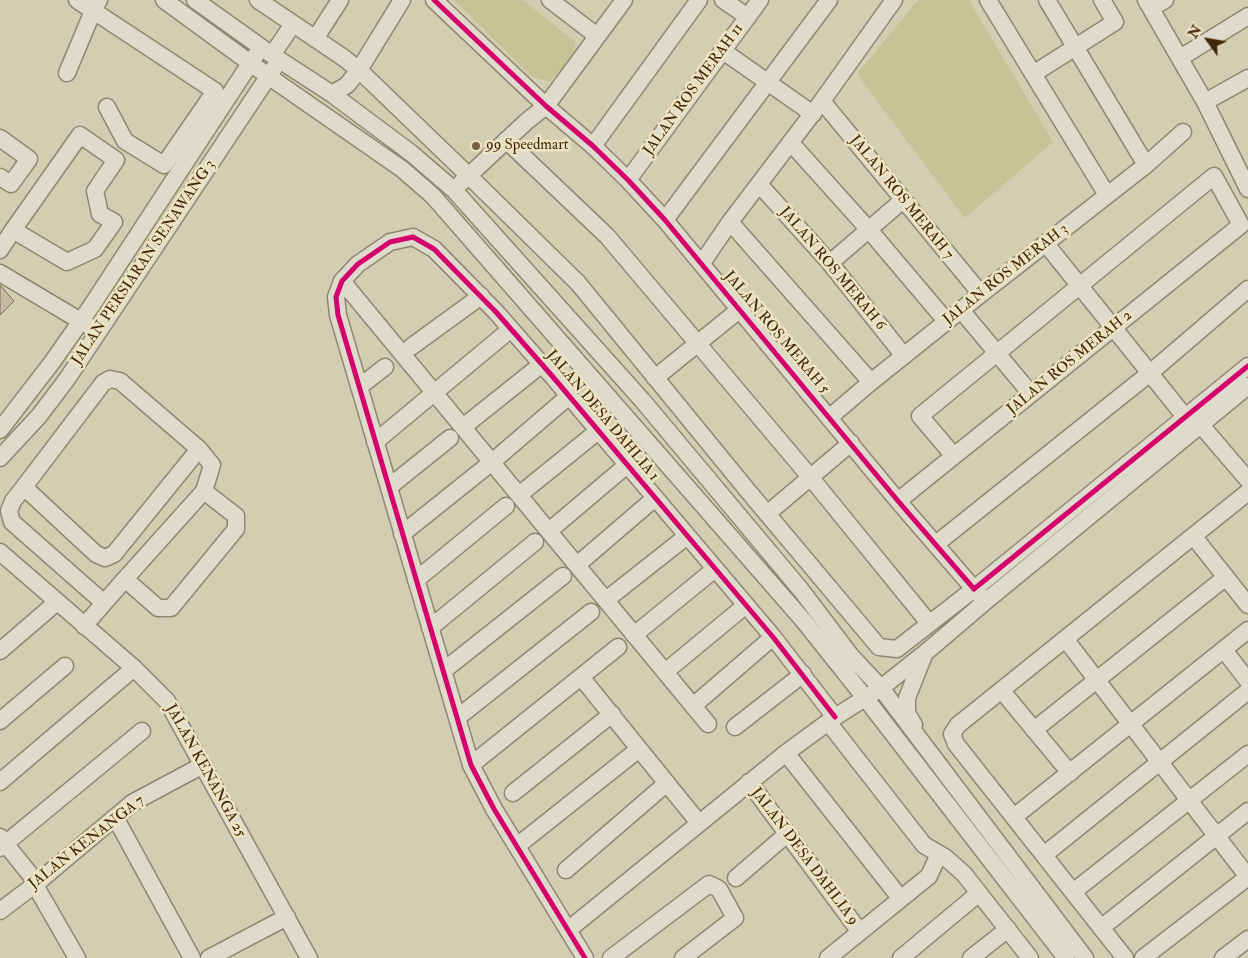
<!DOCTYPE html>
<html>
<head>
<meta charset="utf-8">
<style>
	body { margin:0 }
	#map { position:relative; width:1248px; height:958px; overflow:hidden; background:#d5cdb1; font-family:"IM FELL Double Pica",serif }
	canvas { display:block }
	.north { position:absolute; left:1183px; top:15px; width:50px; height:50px; -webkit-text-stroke:4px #ede4c3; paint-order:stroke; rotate:302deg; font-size:14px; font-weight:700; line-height:20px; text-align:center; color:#412806 }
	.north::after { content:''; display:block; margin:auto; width:18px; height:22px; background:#412806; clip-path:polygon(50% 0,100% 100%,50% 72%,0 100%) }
</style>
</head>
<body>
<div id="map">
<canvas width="1248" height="958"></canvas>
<div class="north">N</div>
</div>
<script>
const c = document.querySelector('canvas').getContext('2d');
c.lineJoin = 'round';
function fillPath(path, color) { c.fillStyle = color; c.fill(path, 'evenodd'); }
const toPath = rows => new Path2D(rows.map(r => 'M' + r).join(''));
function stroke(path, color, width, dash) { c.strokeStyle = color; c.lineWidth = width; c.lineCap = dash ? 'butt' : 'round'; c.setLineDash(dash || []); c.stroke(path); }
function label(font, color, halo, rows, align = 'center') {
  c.font = font + ' "IM FELL Double Pica",serif'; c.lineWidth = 5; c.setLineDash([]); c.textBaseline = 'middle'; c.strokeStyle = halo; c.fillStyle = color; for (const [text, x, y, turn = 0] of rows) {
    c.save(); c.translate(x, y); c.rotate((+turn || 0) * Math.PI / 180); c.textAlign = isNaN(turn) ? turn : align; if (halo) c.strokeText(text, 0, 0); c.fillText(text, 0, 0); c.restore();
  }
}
fillPath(toPath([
	[454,0,523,0,575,42,575,53,550,82,532,77],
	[918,0,969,0,1053,142,965,218,857,74]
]), '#c6c497');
const building = toPath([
	[0,285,14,301,0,315,0,285]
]);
fillPath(building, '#c6b8a4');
stroke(building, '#79715d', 1);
const minor = toPath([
	[77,0,215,91,164,165,125,141,107,107],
	[164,0,268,76,402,169,433,196,803,620,866,699,1066,958],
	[195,0,272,55,332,94,411,153,454,190,642,400,801,590,851,656,881,688,1085,958],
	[258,0,344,58,359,70,468,175,578,283,748,491,879,647,897,649,974,589,986,601],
	[434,0,546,106,593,146,628,180,665,220,898,501,974,589,1248,366],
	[550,0,597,36],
	[723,0,748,17],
	[988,0,1107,195],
	[1047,0,1146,165],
	[1146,0,1205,102,1248,189],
	[1151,8,1165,0],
	[315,39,340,0],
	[723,51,813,114],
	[272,55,293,24],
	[1180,58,1248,16],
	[67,73,93,11,99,0],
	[1033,74,1115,22,1102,0],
	[332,94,347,85,359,70,402,0],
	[822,101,981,294],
	[1205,102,1248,78],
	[0,138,29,159,11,184,0,177],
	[506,140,607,236,811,478,929,623],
	[791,143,870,231,947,322],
	[593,146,699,0],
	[628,180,760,0],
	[461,183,527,121,546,106,624,0],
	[759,184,830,263,904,356],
	[665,220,829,0],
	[730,222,871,382],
	[1046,244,1190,423],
	[0,250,13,230,80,135,116,160,95,191,100,214,114,222,95,249,67,262,13,230],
	[702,263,730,222,822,101,894,0],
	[830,263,903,200],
	[0,273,89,326],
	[342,281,708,724],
	[961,310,1031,394],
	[411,347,481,296],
	[655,378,739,310],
	[359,387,385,367],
	[830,417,871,382,981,294,1146,165,1183,132],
	[1200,424,1248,480],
	[463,427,542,364],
	[0,430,53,361,92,305,255,56],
	[375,442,511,329],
	[0,458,39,416,67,379,274,68],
	[24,487,96,554,105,558,114,554,199,449],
	[389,487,450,438],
	[519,495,598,431],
	[898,501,1241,225,1214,176,920,416,954,456],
	[767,514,851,443],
	[549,531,627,465],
	[402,534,492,462,569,396],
	[1194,537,1248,605],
	[936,544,1150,373,1248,289],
	[0,552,134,668,167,701,309,958],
	[577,565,655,498],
	[416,580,506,506],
	[606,600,687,536],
	[104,603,12,522,9,511,13,501,24,487,103,383,110,379,120,381,199,449,212,465,204,491,125,579],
	[84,626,125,579,158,608,171,608,236,529,236,516,204,491],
	[430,628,535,542],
	[634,635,715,569],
	[1066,640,1248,877],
	[1224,650,1248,681],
	[0,651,57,602],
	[443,671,563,576],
	[665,672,746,605],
	[581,677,699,823],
	[1002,691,1070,773],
	[693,706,773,637],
	[457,718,591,612],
	[0,721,65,666],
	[828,722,924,845,946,858,964,874,1030,958],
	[914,725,907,713,907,698,924,655],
	[735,727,803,674],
	[1034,730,1226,577],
	[786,753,901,899],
	[471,765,618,647],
	[0,782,134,668],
	[749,782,860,932],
	[513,793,612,714],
	[115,817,192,958],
	[1014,817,1248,630],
	[0,837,37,883],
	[517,846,639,749],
	[0,848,142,731],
	[1044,855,1248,691],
	[566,870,667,783],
	[736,878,787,834],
	[35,885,77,958],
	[1073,892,1248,754],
	[0,911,37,883,132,803,203,765],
	[1101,928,1248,811],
	[568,930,786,753,835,717,881,688,925,653,986,601,1248,386],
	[209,958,287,917],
	[585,958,494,809,471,765,338,315,336,297,342,281,358,264,390,242,413,237,434,249,496,312,553,377,773,637,835,717],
	[611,958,709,884,719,889,735,918,683,958],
	[828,958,929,876,939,854],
	[901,958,979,893],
	[971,958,1008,929],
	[1125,958,956,744,952,734,958,725,1248,492],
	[1143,958,1248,877],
	[1223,958,1248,939]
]);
stroke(minor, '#8f8773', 19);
stroke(minor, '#dedacc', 16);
stroke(toPath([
	[434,0,546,106,593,146,628,180,665,220,898,501,974,589,1248,366],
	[585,958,494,809,471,765,338,315,336,297,342,281,358,264,390,242,413,237,434,249,496,312,553,377,773,637,835,717]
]), '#d6006c', 5);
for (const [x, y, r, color] of [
	[476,146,5,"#756242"]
]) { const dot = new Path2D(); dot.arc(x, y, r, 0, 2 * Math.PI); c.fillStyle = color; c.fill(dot); stroke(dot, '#ede4c3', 2); }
label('15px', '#412806', '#ede4c3', [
	["JALAN ROS MERAH 11",694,90,-54],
	["JALAN ROS MERAH 7",901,198,51],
	["JALAN PERSIARAN SENAWANG 3",144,263,-56],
	["JALAN ROS MERAH 6",832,269,50],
	["JALAN ROS MERAH 3",1006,275,-38],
	["JALAN ROS MERAH 5",776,333,50],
	["JALAN ROS MERAH 2",1070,363,-39],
	["JALAN DESA DAHLIA 1",602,416,50],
	["JALAN KENANGA 25",205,771,61],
	["JALAN KENANGA 7",87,843,-38],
	["JALAN DESA DAHLIA 9",804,857,53]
]);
label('15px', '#412806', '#ede4c3', [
	["99 Speedmart",486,146]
], 'left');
</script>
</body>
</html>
